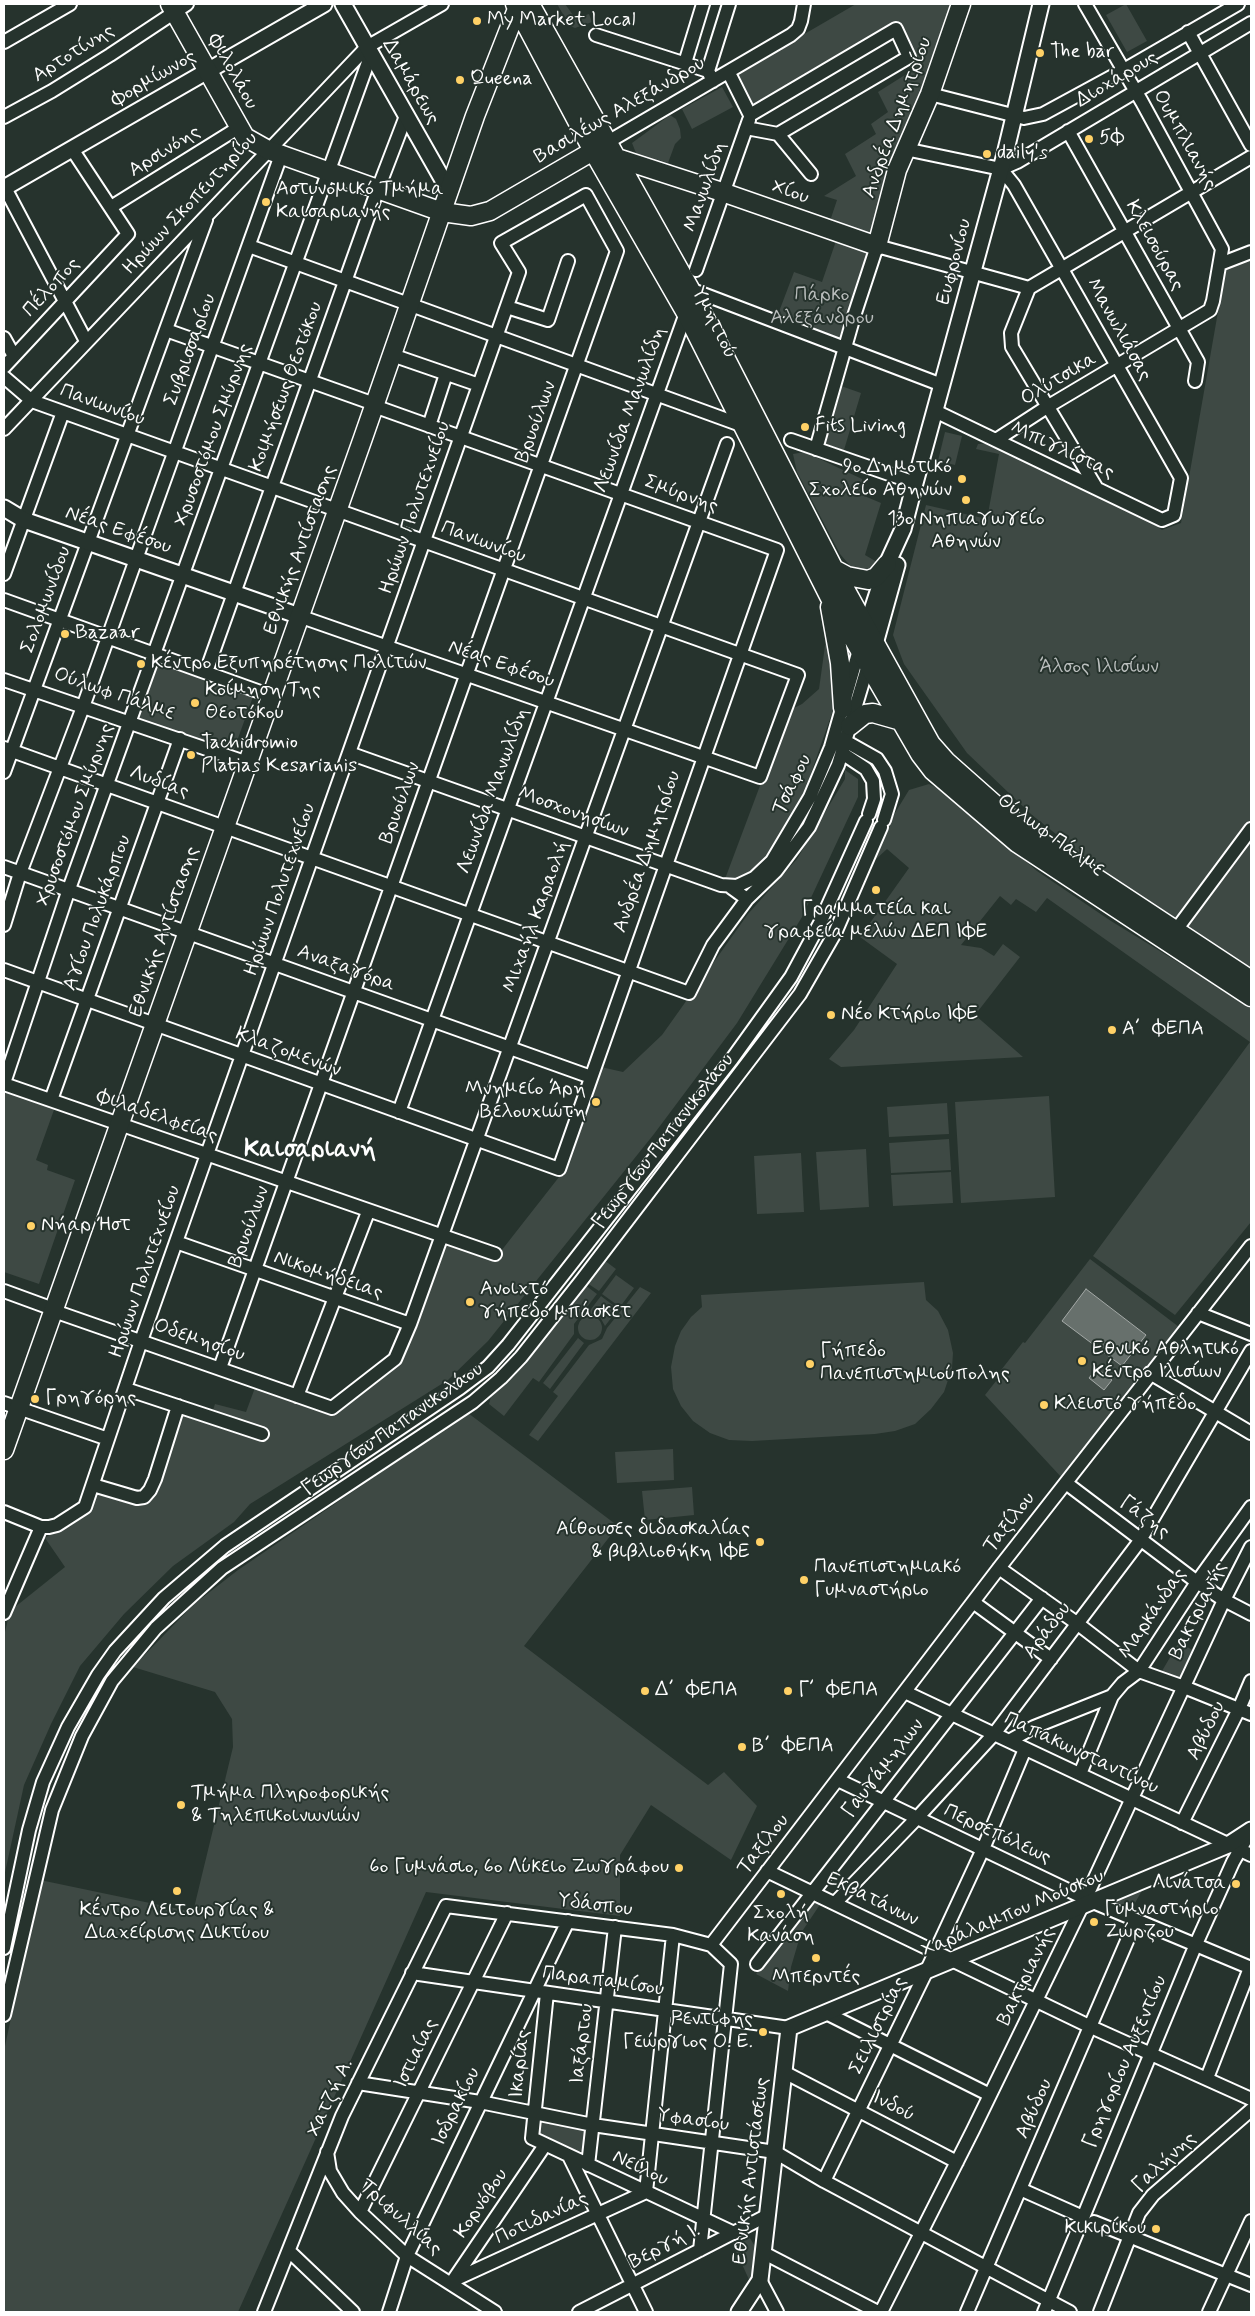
<!DOCTYPE html>
<html>
<head>
<meta charset="utf-8">
<style>
	body { margin:0 }
	#map { position:relative; width:1255px; height:2316px; overflow:hidden; background:#26332d; font-family:Mynerve,sans-serif }
	canvas { display:block }
	.frame { position:absolute; inset:0; border:5px solid #fff; pointer-events:none }
</style>
</head>
<body>
<div id="map">
<canvas width="1255" height="2316"></canvas>
<div class="frame"></div>
</div>
<script>
const c = document.querySelector('canvas').getContext('2d');
c.lineJoin = 'round';
function fillPath(path, color) { c.fillStyle = color; c.fill(path, 'evenodd'); }
const toPath = rows => new Path2D(rows.map(r => 'M' + r).join(''));
function stroke(path, color, width, dash) { c.strokeStyle = color; c.lineWidth = width; c.lineCap = dash ? 'butt' : 'round'; c.setLineDash(dash || []); c.stroke(path); }
function label(font, color, halo, rows, align = 'center') {
  c.font = font + ' Mynerve,sans-serif'; c.lineWidth = 4; c.setLineDash([]); c.textBaseline = 'middle'; c.strokeStyle = halo; c.fillStyle = color; for (const [text, x, y, turn = 0] of rows) {
    c.save(); c.translate(x, y); c.rotate((+turn || 0) * Math.PI / 180); c.textAlign = isNaN(turn) ? turn : align; if (halo) c.strokeText(text, 0, 0); c.fillText(text, 0, 0); c.restore();
  }
}
fillPath(toPath([
	[557,4,565,4,573,15,583,16,589,14,592,22,575,28,570,26],
	[856,4,955,4,875,236,830,221,837,200,824,196,856,176,845,154,876,134,871,124,888,112,878,92,916,68,894,28,753,106,734,75],
	[1126,4,1147,41,1127,52,1106,15],
	[722,87,733,107,692,129,682,109],
	[670,115,676,119,680,129,681,138,675,144,668,163,636,153,632,143],
	[837,238,871,249,840,342,777,317,794,272,822,282],
	[1251,256,1251,972,1105,873,1032,815,967,753,904,664,893,635,926,505,987,519,999,454,976,449,978,444,993,443,1100,490,1162,530,1181,523,1226,266],
	[841,386,861,393,844,450,823,443],
	[945,432,962,436,955,465,938,461],
	[805,452,862,479,862,495,881,503,865,555,877,562,870,572,852,568,840,554,797,472,793,454],
	[829,617,838,696,809,779,782,841,772,856,747,877,731,881,725,879,788,711,802,704,819,689],
	[158,659,254,694,232,755,136,721],
	[845,770,858,779,858,797,802,917,737,1023,654,1134,488,1341,448,1380,250,1504,234,1522,173,1566,124,1614,80,1666,51,1724,24,1785,4,1877,4,1636,10,1611,65,1567,45,1538,86,1509,95,1488,143,1499,179,1411,210,1420,215,1404,246,1412,256,1385,332,1414,399,1361,445,1243,494,1260,570,1163,601,1067,623,1072,662,1035,748,914,797,859,845,779],
	[929,784,949,794,1037,871,1111,921,1251,1007,1251,1222,1175,1315,1093,1256,1250,1042,1047,898,1036,912,1016,899,1011,905,1000,896,961,945,981,948,994,956,1003,944,1020,957,975,1015,1023,1057,841,1067,829,1059,854,1030,897,964,860,937,909,868,887,849,874,861,895,813,909,790],
	[4,1089,55,1107,36,1160,48,1165,47,1170,75,1180,39,1284,4,1272],
	[1049,1096,1055,1197,961,1203,955,1102],
	[947,1103,949,1134,889,1137,887,1107],
	[949,1139,951,1170,891,1173,889,1143],
	[866,1149,869,1207,820,1210,816,1152],
	[801,1153,804,1212,757,1214,754,1156],
	[951,1172,953,1203,893,1206,891,1175],
	[1090,1259,1179,1327,1063,1479,985,1395,1000,1376,998,1374,1023,1342,1025,1343],
	[604,1260,616,1269,599,1291,587,1283],
	[616,1275,634,1288,620,1307,602,1294],
	[924,1282,926,1300,938,1311,948,1330,953,1353,952,1368,944,1392,931,1409,915,1424,895,1431,875,1434,752,1441,729,1440,710,1433,693,1421,681,1406,673,1389,671,1367,675,1346,681,1331,691,1317,702,1307,701,1295],
	[585,1285,597,1294,574,1324,574,1334,539,1382,533,1378,504,1416,489,1404,492,1393,535,1350],
	[640,1287,651,1293,538,1441,529,1435,558,1396,553,1392,589,1345,602,1339,607,1328],
	[601,1296,618,1309,605,1326,600,1317,588,1313],
	'578 1328a12 12 0 1 1 24 0a12 12 0 1 1-24 0Z',
	[578,1338,584,1343,550,1389,543,1383],
	[468,1413,618,1526,524,1646,708,1785,724,1772,757,1806,731,1860,651,1805,620,1855,620,1916,426,1892,238,2312,4,2312,4,2051,40,1880,193,1912,233,1747,232,1719,215,1692,133,1667,193,1605,238,1570],
	[673,1449,674,1480,617,1483,615,1452],
	[692,1487,694,1515,645,1520,642,1491],
	[1179,1642,1199,1654,1183,1683,1162,1671],
	[1144,1887,1131,1910,1110,1902],
	[814,1898,821,1903,801,1933,791,1967,788,1991,756,1974],
	[542,2120,587,2129,584,2151,568,2151,540,2137,538,2133,539,2123],
	[748,2235,767,2266,752,2286,734,2247]
]), '#3e4944');
const water = toPath([
	[1086,1289,1146,1335,1122,1366,1062,1321,1086,1289],
	[1097,1368,1112,1380,1104,1390,1089,1378,1097,1368]
]);
fillPath(water, '#67706c');
stroke(water, '#a4a9a7', 1);
const minor = toPath([
	[1188,32,1251,145],
	[596,35,708,71,713,81],
	[4,42,70,4],
	[685,63,703,4],
	[708,71,729,4],
	[729,73,750,115],
	[930,94,1024,118,1043,114,1124,70,1238,4],
	[4,117,52,91,110,55,187,4],
	[746,128,778,134,909,57,896,29,750,115],
	[1068,131,1198,362,1195,381],
	[778,134,811,174],
	[601,146,791,35,798,29,801,21,804,4],
	[905,149,1001,169],
	[1001,169,1017,162,1251,23],
	[4,186,86,341],
	[111,207,238,128],
	[249,246,741,425],
	[1220,264,1251,252],
	[696,270,749,120],
	[1029,288,1251,157],
	[1029,288,1011,333,1012,347,1096,487],
	[690,289,942,385],
	[507,307,548,320,568,261],
	[166,330,366,401],
	[4,338,14,356],
	[392,355,479,385],
	[4,367,128,234,72,149],
	[4,377,32,401,798,675,760,777,293,614],
	[935,411,1162,520,1174,515,1181,478,1014,185,1001,169],
	[429,426,446,374],
	[4,429,367,47,442,4],
	[791,440,915,483],
	[996,440,1047,407,1210,310,1213,301,1222,249,1142,102,1085,4],
	[816,449,854,316,877,246,1029,288],
	[4,574,63,412],
	[4,600,263,693],
	[206,672,378,189,406,116],
	[4,680,239,760],
	[845,741,877,759,885,771,892,794,884,820],
	[4,748,216,824],
	[349,753,721,885,737,886,754,878,772,861,810,797,831,747,859,650],
	[842,753,866,769,873,781,874,799,869,814],
	[4,772,206,220],
	[225,827,689,993,713,945,747,899,729,886],
	[4,867,591,1077],
	[747,899,776,871,809,827,838,765,868,665],
	[4,925,20,873,83,707,281,155],
	[1176,930,1251,829],
	[4,970,559,1169,777,550,374,406],
	[4,1083,69,889,371,54],
	[4,1084,495,1254],
	[51,1100,180,739],
	[399,1112,686,313],
	[176,1242,410,1324],
	[4,1291,45,1306],
	[54,1311,332,1408,395,1359,410,1324,727,444],
	[1198,1313,1251,1334],
	[1150,1373,1251,1433],
	[126,1389,262,1434],
	[297,1396,368,1212],
	[4,1403,108,1439],
	[1066,1483,1197,1582,1224,1600,1251,1614],
	[93,1485,137,1498,144,1497,150,1490,155,1479,178,1406],
	[4,1512,41,1527,49,1527,57,1525,85,1507,141,1341,519,272,501,243,586,195,617,251,220,1368],
	[999,1568,1078,1624,1139,1671,1184,1687,1251,1714],
	[973,1602,1051,1659],
	[4,1613,41,1527],
	[905,1692,1251,1855],
	[1009,1741,1034,1727,1112,1696,1123,1683,1139,1671,1197,1582,1251,1507],
	[1080,1774,1112,1696],
	[838,1780,1093,1902,1251,1968],
	[1182,1823,1239,1709,1251,1681],
	[767,1871,1091,2027,1251,2099],
	[835,1903,917,1818,994,1734,1139,1542,1251,1351],
	[711,1945,999,1568,1251,1246],
	[4,1948,29,1830,43,1782,68,1727,98,1675,115,1651,164,1598,225,1546,460,1388,488,1367,508,1345,732,1059,791,977,820,923,866,821],
	[757,1964,1042,1598],
	[412,1973,789,2028],
	[547,1993,532,2138,734,2233],
	[828,2014,990,2095],
	[4,2015,52,1810,82,1736,112,1681,156,1628,222,1568,473,1402,501,1378,521,1357,581,1281,800,994,835,933,881,827],
	[784,2072,957,2162],
	[1207,2078,1250,1968],
	[358,2083,480,2102,593,2125,775,2152,824,2181,1070,2312],
	[327,2152,330,2171,343,2193,360,2212,407,2256,495,2312],
	[569,2156,646,2312],
	[588,2165,615,1927],
	[824,2181,926,1972,983,1849,1025,1749],
	[1020,2189,1083,2217],
	[360,2212,507,1913],
	[1094,2222,1251,2285],
	[289,2251,353,2312],
	[764,2253,878,2312],
	[454,2279,545,2145],
	[454,2280,646,2192,673,1935],
	[760,2280,777,2312],
	[264,2312,342,2116,446,1906,673,1935,711,1945,731,1964,700,2250],
	[389,2312,407,2256,568,1921],
	[579,2312,768,2215],
	[881,2312,973,2130,1082,1906,1224,1600,1251,1547],
	[967,2312,1136,1920],
	[1044,2312,1196,1944,1233,1862,1250,1832],
	[1100,2312,1139,2213,1153,2195,1251,2110],
	[1209,2312,1251,2221]
]);
const tertiary = toPath([
	[343,4,443,180],
	[4,188,324,4],
	[4,508,24,520,291,613],
	[864,635,887,564,903,529,915,483,1005,154,1041,4],
	[873,651,897,565],
	[739,2312,760,2280,789,2028,1228,1845,1251,1830]
]);
const secondary = toPath([
	[170,4,245,137,268,150,442,212,471,216,490,211,593,151],
	[515,4,593,151,686,313,833,604,920,754,933,771,1017,843,1251,997],
	[530,4,690,289,834,569,931,744,946,761,1025,831,1251,980],
	[611,156,725,193,877,246,897,170,930,94,961,4],
	[834,569,847,576,868,580,876,577,887,564],
	[830,607,840,663,843,708],
	[850,726,865,714,873,713,901,721],
	[4,1450,363,438,475,116,519,4]
]);
stroke(minor, '#fff', 16);
stroke(tertiary, '#fff', 19);
stroke(secondary, '#fff', 21);
stroke(minor, '#26332d', 12);
stroke(tertiary, '#26332d', 15);
stroke(secondary, '#26332d', 18);
for (const [x, y, r, color] of [
	[477,21,5,"#ffd166"],
	[1040,53,5,"#ffd166"],
	[460,80,5,"#ffd166"],
	[1089,139,5,"#ffd166"],
	[987,154,5,"#ffd166"],
	[266,202,5,"#ffd166"],
	[805,427,5,"#ffd166"],
	[962,479,5,"#ffd166"],
	[966,500,5,"#ffd166"],
	[65,634,5,"#ffd166"],
	[141,664,5,"#ffd166"],
	[195,703,5,"#ffd166"],
	[191,755,5,"#ffd166"],
	[876,890,5,"#ffd166"],
	[831,1015,5,"#ffd166"],
	[1112,1030,5,"#ffd166"],
	[596,1102,5,"#ffd166"],
	[31,1226,5,"#ffd166"],
	[470,1302,5,"#ffd166"],
	[1082,1361,5,"#ffd166"],
	[810,1364,5,"#ffd166"],
	[35,1399,5,"#ffd166"],
	[1044,1405,5,"#ffd166"],
	[760,1542,5,"#ffd166"],
	[804,1580,5,"#ffd166"],
	[645,1691,5,"#ffd166"],
	[788,1691,5,"#ffd166"],
	[742,1747,5,"#ffd166"],
	[181,1805,5,"#ffd166"],
	[679,1868,5,"#ffd166"],
	[1236,1884,5,"#ffd166"],
	[177,1891,5,"#ffd166"],
	[781,1894,5,"#ffd166"],
	[1094,1922,5,"#ffd166"],
	[816,1958,5,"#ffd166"],
	[763,2032,5,"#ffd166"],
	[1156,2229,5,"#ffd166"]
]) { const dot = new Path2D(); dot.arc(x, y, r, 0, 2 * Math.PI); c.fillStyle = color; c.fill(dot); stroke(dot, '#26332d', 2); }
label('20px', '#fff', '#26332d', [
	["My Market Local",487,21],
	["The bar",1050,53],
	["Queena",470,80],
	["5Φ",1099,139],
	["daily's",997,154],
	["Αστυνομικό Τμήμα",276,190],
	["Καισαριανής",276,213],
	["Fits Living",815,427],
	["9ο Δημοτικό",952,468,"right"],
	["Σχολείο Αθηνών",952,491,"right"],
	["13ο Νηπιαγωγείο",966,520,"center"],
	["Αθηνών",966,543,"center"],
	["Bazaar",75,634],
	["Κέντρο Εξυπηρέτησης Πολιτών",151,664],
	["Κοίμηση Της",205,691],
	["Θεοτόκου",205,714],
	["Tachidromio",201,744],
	["Platias Kesarianis",201,767],
	["Γραμματεία και",876,910,"center"],
	["γραφεία μελών ΔΕΠ ΙΦΕ",876,933,"center"],
	["Νέο Κτήριο ΙΦΕ",841,1015],
	["Α΄ ΦΕΠΑ",1122,1030],
	["Μνημείο Άρη",586,1090,"right"],
	["Βελουχιώτη",586,1113,"right"],
	["Νήαρ Ήστ",41,1226],
	["Ανοιχτό",480,1290],
	["γήπεδο μπάσκετ",480,1313],
	["Εθνικό Αθλητικό",1092,1350],
	["Κέντρο Ιλισίων",1092,1373],
	["Γήπεδο",820,1352],
	["Πανεπιστημιούπολης",820,1375],
	["Γρηγόρης",45,1399],
	["Κλειστό γήπεδο",1054,1405],
	["Αίθουσες διδασκαλίας",750,1530,"right"],
	["& βιβλιοθήκη ΙΦΕ",750,1553,"right"],
	["Πανεπιστημιακό",814,1568],
	["Γυμναστήριο",814,1591],
	["Δ΄ ΦΕΠΑ",655,1691],
	["Γ΄ ΦΕΠΑ",798,1691],
	["Β΄ ΦΕΠΑ",752,1747],
	["Τμήμα Πληροφορικής",191,1794],
	["& Τηλεπικοινωνιών",191,1817],
	["6ο Γυμνάσιο, 6ο Λύκειο Ζωγράφου",669,1868,"right"],
	["Λινάτσα",1226,1884,"right"],
	["Γυμναστήριο",1104,1910],
	["Ζώρζου",1104,1933],
	["Κέντρο Λειτουργίας &",177,1911,"center"],
	["Διαχείρισης Δικτύου",177,1934,"center"],
	["Σχολή",781,1914,"center"],
	["Κανάση",781,1937,"center"],
	["Μπερντές",816,1978,"center"],
	["Ρεντίφης",753,2020,"right"],
	["Γεώργιος Ο. Ε.",753,2043,"right"],
	["Κικιρίκου",1146,2229,"right"]
], 'left');
label('20px', '#fff', '#26332d', [
	["Αρτοτίνης",74,54,-32],
	["Φιλολάου",232,72,61],
	["Φορμίωνος",154,79,-30],
	["Διοχάρους",1117,80,-31],
	["Δαμάρεως",410,82,60],
	["Βασιλέως Αλεξάνδρου",620,111,-30],
	["Ανδρέα Δημητρίου",898,118,-70],
	["Ουμπλιανής",1184,140,61],
	["Αρσινόης",165,152,-32],
	["Μανωλίδη",706,187,-71],
	["Χίου",790,193,19],
	["Ηρώων Σκοπευτηρίου",191,204,-47],
	["Κλεισούρας",1154,246,61],
	["Ευφρονίου",955,262,-75],
	["Πέλοπος",52,288,-47],
	["Υμηττού",713,323,63],
	["Μανωλιάσας",1118,330,61],
	["Συβρισσαρίου",191,350,-70],
	["Ολύτσικα",1059,380,-31],
	["Κοιμήσεως Θεοτόκου",287,387,-70],
	["Πανιωνίου",102,406,20],
	["Λεωνίδα Μανωλίδη",631,410,-70],
	["Βρυούλων",537,422,-70],
	["Χρυσοστόμου Σμύρνης",214,435,-70],
	["Μπιγλίστας",1062,451,25],
	["Σμύρνης",681,495,20],
	["Ηρώων Πολυτεχνείου",416,508,-71],
	["Νέας Εφέσου",118,531,19],
	["Πανιωνίου",483,543,20],
	["Εθνικής Αντίστασης",301,550,-70],
	["Σολομωνίδου",47,600,-70],
	["Νέας Εφέσου",501,665,19],
	["Ούλωφ Πάλμε",114,695,19],
	["Λυδίας",159,783,20],
	["Τσάφου",793,785,-64],
	["Λεωνίδα Μανωλίδη",494,791,-70],
	["Βρυούλων",401,803,-70],
	["Μοσχονησίων",573,813,20],
	["Χρυσοστόμου Σμύρνης",76,815,-70],
	["Ούλωφ Πάλμε",1050,836,36],
	["Ανδρέα Δημητρίου",648,852,-71],
	["Ηρώων Πολυτεχνείου",281,890,-71],
	["Αγίου Πολυκάρπου",98,913,-70],
	["Μιχαήλ Καραολή",537,917,-70],
	["Εθνικής Αντίστασης",165,932,-71],
	["Αναξαγόρα",346,969,20],
	["Κλαζομενών",288,1053,20],
	["Φιλαδελφείας",157,1117,19],
	["Γεωργίου Παπανικολάου",664,1142,-52],
	["Βρυούλων",250,1227,-70],
	["Ηρώων Πολυτεχνείου",146,1272,-71],
	["Νικομήδειας",328,1276,19],
	["Οδεμησίου",199,1341,19],
	["Γεωργίου Παπανικολάου",393,1430,-35],
	["Γάζης",1144,1518,37],
	["Ταξίλου",1010,1523,-52],
	["Βακτριανής",1199,1611,-64],
	["Μαρκάνδας",1153,1614,-56],
	["Αράδου",1048,1631,-53],
	["Αβύδου",1207,1731,-64],
	["Παπακωνσταντίνου",1081,1754,25],
	["Γαυγάμηλων",884,1769,-52],
	["Περσεπόλεως",997,1835,25],
	["Ταξίλου",764,1845,-52],
	["Εκβατάνων",872,1900,26],
	["Υδάσπου",595,1906,7],
	["Χαράλαμπου Μούσκου",1013,1914,-23],
	["Βακτριανής",1027,1977,-64],
	["Παραπαμίσου",603,1982,8],
	["Σειλιστρίας",879,2026,-64],
	["Ιαξάρτου",583,2044,-83],
	["Ιστιαίας",417,2054,-64],
	["Γρηγορίου Αυξεντίου",1126,2062,-67],
	["Ικαρίας",521,2064,-84],
	["Χατζή Α.",331,2098,-65],
	["Ισδρακίου",457,2107,-64],
	["Ινδού",893,2107,27],
	["Αβύδου",1035,2109,-66],
	["Υφασίου",693,2121,8],
	["Γαλήνης",1165,2163,-43],
	["Νείλου",640,2169,25],
	["Εθνικής Αντιστάσεως",752,2171,-83],
	["Κορνόβου",482,2204,-56],
	["Τριφυλλίας",400,2218,42],
	["Ποτιδανίας",542,2219,-25],
	["Βεργή Ι.",665,2247,-27]
]);
label('20px', '#bbbfbe', '#26332d', [
	["Πάρκο",822,296],
	["Αλεξάνδρου",822,319],
	["Άλσος Ιλισίων",1099,668]
]);
label('bold 25px', '#fff', '#26332d', [
	["Καισαριανή",310,1151]
]);
</script>
</body>
</html>
